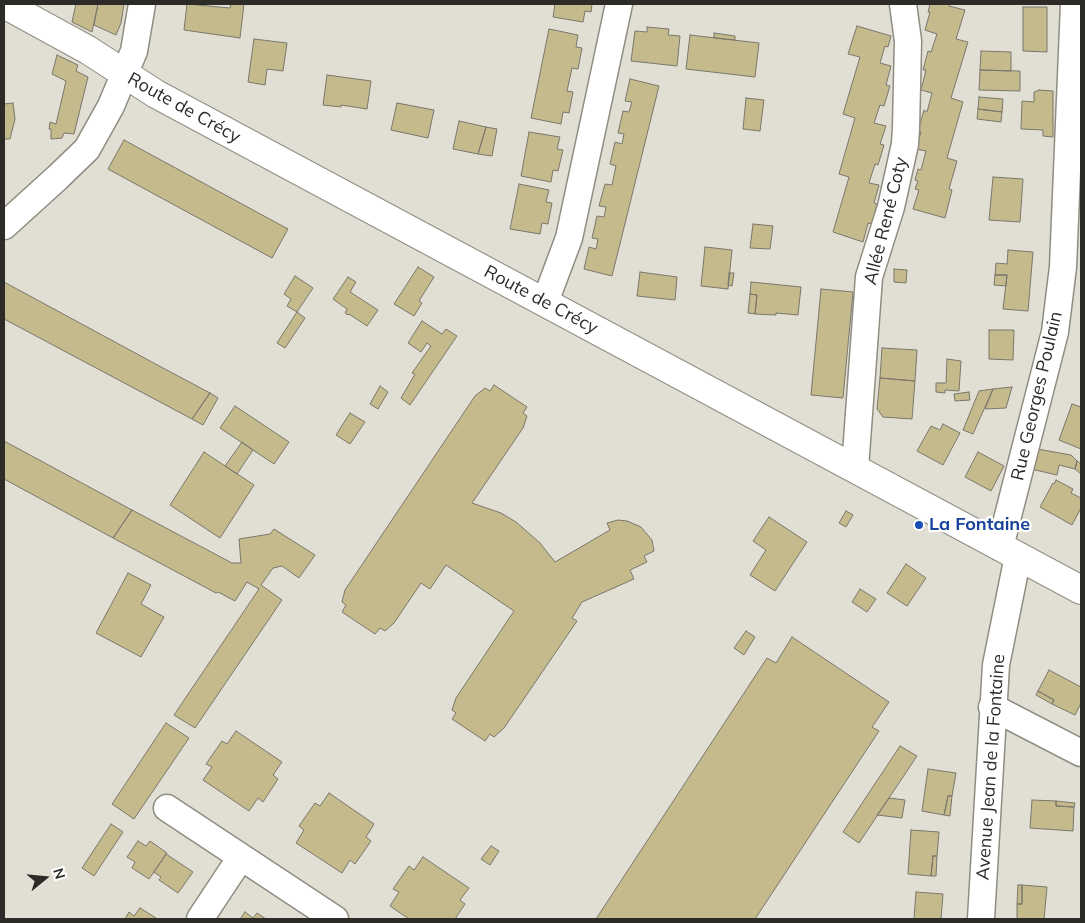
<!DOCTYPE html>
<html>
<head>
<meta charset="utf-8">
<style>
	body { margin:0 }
	#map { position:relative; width:1085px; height:923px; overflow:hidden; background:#e1dfd3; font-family:Mulish,sans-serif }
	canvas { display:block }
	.frame { position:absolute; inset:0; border:5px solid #2c2b27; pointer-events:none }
	.north { position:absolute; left:20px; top:853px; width:50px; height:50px; -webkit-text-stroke:4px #fff; paint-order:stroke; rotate:73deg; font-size:14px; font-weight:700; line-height:20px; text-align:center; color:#2c2b27 }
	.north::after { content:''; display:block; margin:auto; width:18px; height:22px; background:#2c2b27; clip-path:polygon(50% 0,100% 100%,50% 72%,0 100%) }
</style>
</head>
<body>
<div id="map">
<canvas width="1085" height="923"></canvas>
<div class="frame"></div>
<div class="north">N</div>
</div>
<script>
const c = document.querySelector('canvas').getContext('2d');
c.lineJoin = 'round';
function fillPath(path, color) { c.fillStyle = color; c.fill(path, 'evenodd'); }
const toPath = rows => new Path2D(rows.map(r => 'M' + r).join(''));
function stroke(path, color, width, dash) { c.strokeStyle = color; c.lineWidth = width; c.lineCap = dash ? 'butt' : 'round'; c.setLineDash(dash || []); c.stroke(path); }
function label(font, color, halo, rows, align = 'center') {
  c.font = font + ' Mulish,sans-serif'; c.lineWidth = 4.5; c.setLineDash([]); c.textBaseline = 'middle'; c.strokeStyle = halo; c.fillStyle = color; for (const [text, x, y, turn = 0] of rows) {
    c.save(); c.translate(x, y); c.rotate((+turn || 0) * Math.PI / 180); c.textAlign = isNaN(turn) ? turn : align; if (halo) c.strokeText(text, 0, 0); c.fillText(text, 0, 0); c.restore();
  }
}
const building = toPath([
	[76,4,98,4,92,32,72,22,76,4],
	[98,4,124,4,121,23,116,35,94,25,98,4],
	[187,4,230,8,231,4,244,4,240,38,184,30,187,4],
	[555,4,592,4,591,12,585,11,583,22,553,17,555,4],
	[930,4,950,4,949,6,965,10,956,39,968,42,951,98,963,102,947,158,957,161,949,189,952,190,945,218,913,209,919,190,915,189,918,181,915,180,918,169,921,170,926,151,916,149,921,132,918,131,924,110,927,112,932,93,921,90,926,70,923,70,928,51,931,52,937,34,925,30,930,12,928,12,930,4],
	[1023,7,1047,7,1047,52,1023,51,1023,7],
	[857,26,891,36,888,47,885,46,880,63,891,66,886,85,890,86,884,106,880,105,874,123,886,126,880,144,884,145,878,165,875,164,869,183,879,185,874,203,877,204,872,224,868,223,863,242,833,232,849,177,839,174,855,118,843,114,860,57,848,54,857,26],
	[647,27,669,29,668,35,680,36,677,66,631,61,635,31,647,32,647,27],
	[549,29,578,35,576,47,582,48,578,69,572,68,567,91,573,92,569,113,563,112,561,124,531,118,549,29],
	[714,33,735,36,735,40,714,38,714,33],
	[690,35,759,43,755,77,686,69,690,35],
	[254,39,287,43,283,71,267,69,265,85,248,82,254,39],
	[981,51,1011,52,1011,71,980,70,981,51],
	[57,55,78,65,76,71,88,77,74,134,64,133,62,138,51,139,51,129,49,129,50,122,56,124,66,81,52,74,57,55],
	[980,70,1020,71,1020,91,979,90,980,70],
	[327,75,371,81,367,109,341,105,341,107,323,105,327,75],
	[630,79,659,86,612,276,584,269,589,247,596,249,598,239,592,238,597,216,604,217,606,207,599,206,605,184,612,185,616,166,610,164,615,142,622,144,624,134,618,133,623,111,629,112,632,102,625,101,630,79],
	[1039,90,1053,91,1053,137,1043,136,1043,130,1021,129,1022,101,1034,102,1034,92,1039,90],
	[979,97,1003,99,1002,112,978,109,979,97],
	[746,98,764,100,760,131,743,129,746,98],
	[13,103,15,119,10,139,4,139,4,104,13,103],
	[397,103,434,110,428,138,391,130,397,103],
	[978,109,1002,112,1001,122,977,119,978,109],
	[459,121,486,127,478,154,453,149,459,121],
	[486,127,497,129,492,156,478,154,486,127],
	[529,132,560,137,557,149,563,150,558,171,553,170,551,182,521,176,529,132],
	[124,140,288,229,272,258,108,169,124,140],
	[993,177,1023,179,1020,222,989,220,993,177],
	[519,184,549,190,546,202,552,203,548,224,542,223,540,234,510,229,519,184],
	[753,224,773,226,770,249,750,248,753,224],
	[705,247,732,250,728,289,701,286,705,247],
	[1008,250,1033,252,1028,311,1003,309,1007,275,995,275,996,263,1007,264,1008,250],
	[418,267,434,277,419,301,422,303,414,316,394,304,418,267],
	[894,269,907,270,906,283,894,282,894,269],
	[640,272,677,277,675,300,637,296,640,272],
	[729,273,734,273,732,286,728,285,729,273],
	[995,275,1007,275,1006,286,994,285,995,275],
	[295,276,313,288,297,312,287,306,291,299,284,294,295,276],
	[348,277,356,282,350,292,378,310,367,326,349,314,348,315,345,313,347,309,333,299,348,277],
	[4,282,163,368,210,393,192,419,4,319,4,282],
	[751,282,801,287,798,315,776,313,776,315,755,314,757,295,750,294,751,282],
	[821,289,853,292,843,398,811,395,821,289],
	[750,294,757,295,755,314,748,313,750,294],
	[297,312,305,318,285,348,277,343,297,312],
	[422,321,442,334,446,329,457,336,410,405,401,398,415,374,412,373,431,346,427,343,421,352,408,343,422,321],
	[989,330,1014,330,1013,360,989,359,989,330],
	[882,348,917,350,915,381,880,378,882,348],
	[947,359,961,361,959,391,945,390,945,393,936,392,936,383,946,383,947,359],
	[880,378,915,381,912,419,883,417,877,409,880,378],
	[494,385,527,407,523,413,527,416,523,428,472,503,501,513,516,522,540,543,555,562,610,530,607,523,618,520,627,521,641,527,652,540,654,551,644,556,647,562,630,570,634,579,582,602,572,618,577,621,504,728,494,737,490,734,485,741,452,719,456,713,452,710,456,698,514,611,446,565,430,589,421,583,394,623,385,631,380,628,375,634,342,612,346,605,342,602,345,590,475,396,485,388,490,391,494,385],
	[380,386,388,392,378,409,370,404,380,386],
	[1012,387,1006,408,985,409,993,389,1012,387],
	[993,389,973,434,963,430,979,391,993,389],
	[969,392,970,400,955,401,954,394,969,392],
	[210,393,218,398,203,425,192,419,210,393],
	[1072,404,1081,407,1081,449,1059,440,1072,404],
	[235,406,289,442,274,464,220,428,235,406],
	[350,413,365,422,350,444,336,435,350,413],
	[943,424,960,433,943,465,917,451,931,426,940,430,943,424],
	[4,441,132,510,113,538,4,479,4,441],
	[242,442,253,450,237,474,225,466,242,442],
	[1037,449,1071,455,1077,461,1075,469,1059,465,1057,475,1031,469,1037,449],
	[204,452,254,485,220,538,170,505,204,452],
	[978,452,1004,466,991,491,965,477,978,452],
	[1077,461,1081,464,1081,474,1075,469,1077,461],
	[1056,480,1073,489,1071,493,1081,498,1081,508,1072,525,1040,507,1053,483,1054,484,1056,480],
	[132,510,232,563,241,563,239,539,270,534,274,529,315,555,299,578,282,566,273,568,261,585,282,600,195,728,174,715,259,589,247,582,235,601,218,592,216,593,113,538,132,510],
	[846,511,853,515,846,527,839,523,846,511],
	[769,517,807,542,775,591,750,575,766,550,753,541,769,517],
	[906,564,926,578,907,606,887,593,906,564],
	[128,573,151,585,141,604,164,617,141,657,96,633,128,573],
	[860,589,876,599,867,612,852,602,860,589],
	[746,631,755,637,744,655,734,648,746,631],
	[792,637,889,702,872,727,879,731,755,919,596,919,767,658,776,663,792,637],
	[1049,670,1081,687,1081,703,1075,715,1052,704,1054,700,1038,691,1049,670],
	[1038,691,1054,700,1052,704,1036,695,1038,691],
	[166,723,189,738,134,819,112,804,166,723],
	[236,731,282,762,273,775,278,779,263,802,258,798,249,811,203,780,212,767,206,764,222,741,227,744,236,731],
	[900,746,917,756,859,843,843,832,900,746],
	[928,769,956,773,952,796,948,796,944,815,922,811,928,769],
	[329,793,374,824,366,837,371,841,355,864,350,860,342,873,296,843,304,830,299,826,315,803,320,806,329,793],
	[948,796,952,796,950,816,944,815,948,796],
	[889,798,905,800,902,818,877,815,889,798],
	[1032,800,1056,801,1056,806,1074,807,1073,831,1030,828,1032,800],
	[1056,801,1075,803,1074,807,1056,806,1056,801],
	[111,824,123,832,94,876,82,868,111,824],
	[911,830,939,832,937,856,933,856,931,876,908,874,911,830],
	[138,841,146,846,150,841,167,853,149,879,132,868,135,862,127,857,138,841],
	[491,846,499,851,490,865,481,859,491,846],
	[166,854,193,872,178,893,159,880,161,877,154,872,166,854],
	[933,856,937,856,936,876,931,876,933,856],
	[423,857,469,888,460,900,465,904,455,919,409,919,390,906,399,892,393,889,409,866,414,870,423,857],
	[1018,885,1022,885,1022,904,1017,904,1018,885],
	[1022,885,1047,887,1044,919,1017,919,1017,904,1022,904,1022,885],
	[916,892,943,894,941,919,914,919,916,892],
	[140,908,156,918,156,919,125,919,129,912,134,916,140,908],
	[245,912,253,918,257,913,266,919,240,919,245,912]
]);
fillPath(building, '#c5ba8c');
stroke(building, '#79776c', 1);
const minor = toPath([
	[4,226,58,177,87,149,111,106,134,51,142,4],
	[545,302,569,238,619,4],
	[855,468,869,277,891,207,905,144,906,128,908,41,903,4],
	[1000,547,1055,332,1063,267,1074,4],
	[992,707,1081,753],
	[167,808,335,919],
	[200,919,241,857],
	[981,919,996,665,1018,556]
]);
const secondary = toPath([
	[4,4,88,50,156,94,1081,590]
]);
stroke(minor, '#8f8d82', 29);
stroke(secondary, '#8f8d82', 30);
stroke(minor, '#fff', 26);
stroke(secondary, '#fff', 28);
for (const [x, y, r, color] of [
	[919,525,5,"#1a4fb4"]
]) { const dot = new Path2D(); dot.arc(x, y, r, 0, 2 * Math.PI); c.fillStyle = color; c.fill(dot); stroke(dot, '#fff', 2); }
label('18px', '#2c2b27', '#fff', [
	["Route de Crécy",184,108,29],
	["Allée René Coty",886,221,-76],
	["Route de Crécy",541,300,28],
	["Rue Georges Poulain",1037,396,-77],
	["Avenue Jean de la Fontaine",991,767,-86]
]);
label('bold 18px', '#164399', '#fff', [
	["La Fontaine",929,525]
], 'left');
</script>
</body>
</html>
